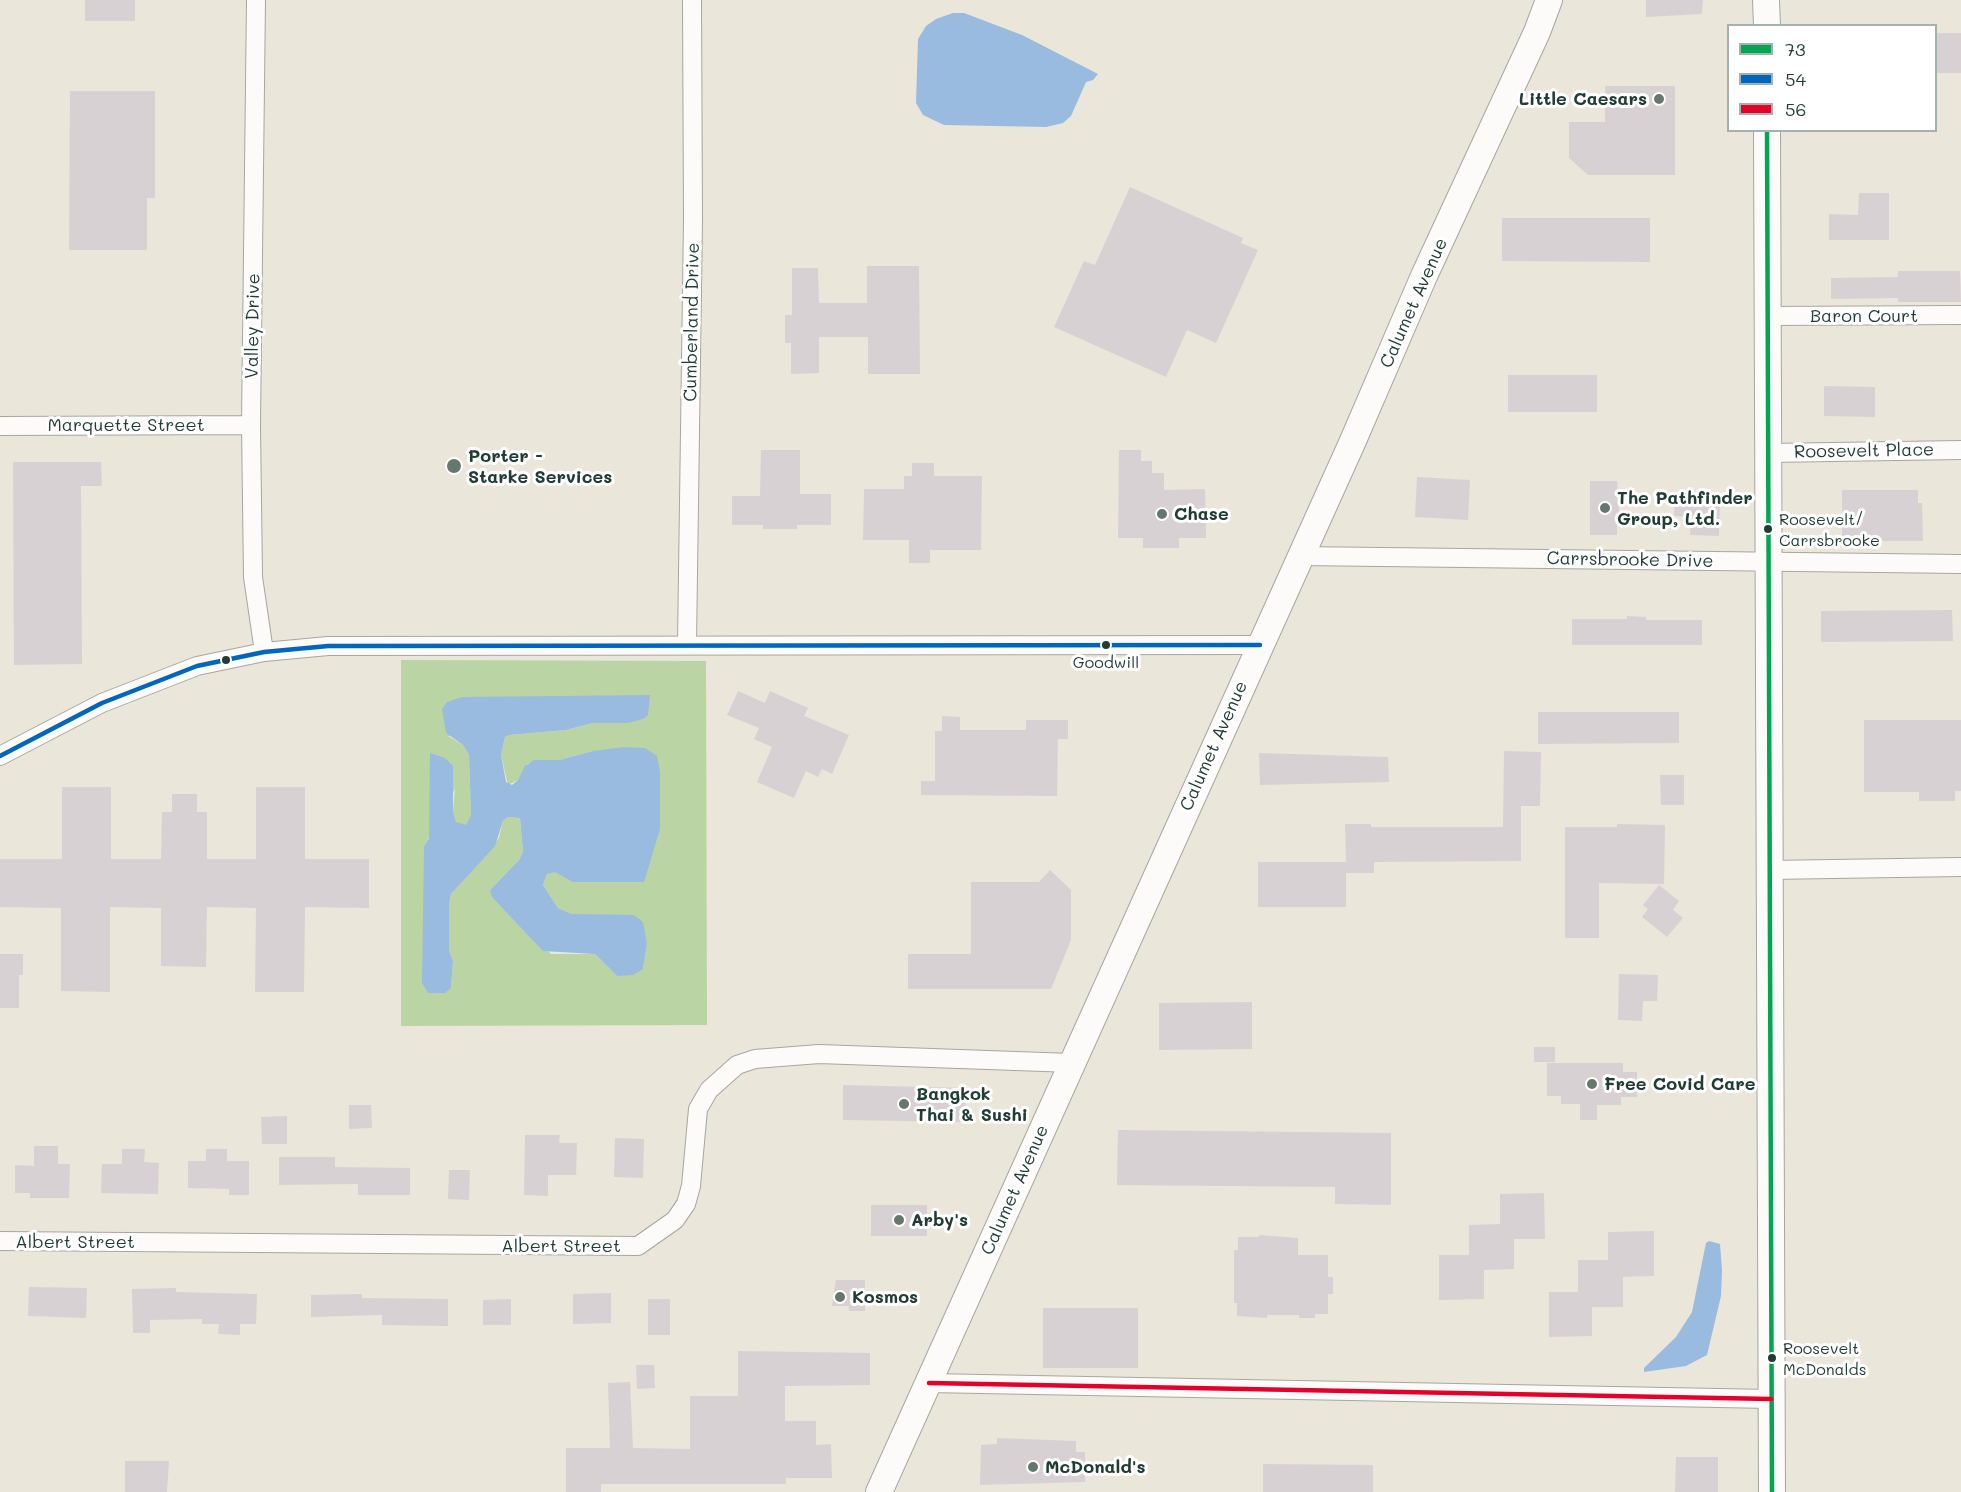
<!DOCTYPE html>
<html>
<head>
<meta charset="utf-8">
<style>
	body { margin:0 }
	#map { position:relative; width:1961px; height:1492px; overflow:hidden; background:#eae6d9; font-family:Mali,sans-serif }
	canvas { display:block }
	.legend { position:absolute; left:1727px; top:24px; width:210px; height:108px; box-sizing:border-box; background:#fff; border:2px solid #a5b1ae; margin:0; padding:8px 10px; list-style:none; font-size:18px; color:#1f3d34 }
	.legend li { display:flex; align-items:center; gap:12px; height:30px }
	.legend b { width:30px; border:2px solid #a5b1ae }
</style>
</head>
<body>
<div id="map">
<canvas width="1961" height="1492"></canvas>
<ul class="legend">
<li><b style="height:8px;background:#00a651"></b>73</li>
<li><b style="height:8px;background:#0065bd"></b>54</li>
<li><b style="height:8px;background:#e4002b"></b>56</li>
</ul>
</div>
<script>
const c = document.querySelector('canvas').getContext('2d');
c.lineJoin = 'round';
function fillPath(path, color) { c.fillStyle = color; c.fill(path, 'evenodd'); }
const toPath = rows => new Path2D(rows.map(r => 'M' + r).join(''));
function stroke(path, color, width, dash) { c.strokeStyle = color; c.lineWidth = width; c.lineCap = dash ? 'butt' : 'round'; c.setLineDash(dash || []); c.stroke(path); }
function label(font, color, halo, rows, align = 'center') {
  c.font = font + ' Mali,sans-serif'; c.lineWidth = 6; c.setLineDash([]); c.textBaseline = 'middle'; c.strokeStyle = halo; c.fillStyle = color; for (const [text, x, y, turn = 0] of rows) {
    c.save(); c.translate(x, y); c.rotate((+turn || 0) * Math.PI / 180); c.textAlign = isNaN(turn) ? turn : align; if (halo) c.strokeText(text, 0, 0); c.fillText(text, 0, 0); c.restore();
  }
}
fillPath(toPath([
	[401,660,706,661,707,1025,401,1026],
	[648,715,628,723,593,723,566,730,509,735,505,737,501,755,508,785,518,780,528,763,559,760,593,751,660,772,567,877,555,871,547,874,543,885,558,908,571,915,634,915,647,944,643,969,617,976,595,954,551,954,490,890,519,860,523,852,520,818,506,817,503,821,499,838,451,894,449,906,449,951,453,961,451,988,424,846,455,789,453,811,456,822,466,826,471,815,469,755,463,745,448,736]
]), '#bbd4a3');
fillPath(toPath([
	[953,13,964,13,1022,35,1098,74,1093,80,1086,82,1071,116,1063,123,1046,127,944,125,923,115,916,103,918,39,926,26,936,19],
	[650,695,648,715,643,719,628,723,593,723,566,730,509,735,505,737,501,755,506,782,512,785,518,780,525,766,534,760,559,760,593,751,624,747,645,748,657,756,660,772,660,829,644,882,573,882,555,872,547,874,543,885,558,908,571,914,634,915,643,922,647,944,643,969,633,975,617,976,595,954,543,951,492,897,490,890,519,860,523,852,520,818,507,817,503,821,495,846,451,894,449,906,449,951,453,961,451,988,445,993,428,993,422,983,424,846,429,838,430,753,445,758,453,766,453,811,456,822,466,825,471,815,469,755,463,745,446,733,442,709,447,702,462,697],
	[1709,1241,1720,1244,1722,1270,1721,1296,1707,1355,1686,1366,1644,1372,1644,1368,1676,1337,1692,1312,1706,1243]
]), '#99bbdf');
fillPath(toPath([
	[85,0,135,0,135,21,85,21],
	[1646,0,1703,0,1702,14,1646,17],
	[1935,33,1961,33,1961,73,1935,73],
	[1605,86,1675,86,1675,175,1588,175,1569,158,1569,122,1605,122],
	[70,91,155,91,155,198,147,198,147,250,69,250],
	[1130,187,1243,238,1241,243,1258,250,1216,343,1187,330,1166,377,1054,327,1084,261,1095,265],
	[1859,193,1889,193,1889,240,1829,240,1829,214,1858,215],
	[1502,218,1650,218,1650,262,1502,261],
	[867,266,919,266,920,374,868,374,868,337,819,337,819,373,791,374,791,343,785,343,785,315,792,315,792,268,818,268,819,303,867,303],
	[1898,271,1960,271,1961,302,1898,302,1898,298,1831,299,1831,278,1898,277],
	[1508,375,1597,375,1597,412,1508,412],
	[1824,386,1875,387,1875,417,1824,416],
	[761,450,800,450,800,494,831,494,831,525,797,525,797,529,763,529,763,525,732,525,732,496,760,496],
	[1119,450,1141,450,1141,461,1152,461,1152,473,1164,473,1164,490,1205,489,1206,538,1179,538,1179,548,1143,548,1143,538,1118,538],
	[13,462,101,462,102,486,81,486,82,664,14,665],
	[912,463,934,463,934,476,982,476,981,550,930,550,930,563,909,563,909,540,863,540,864,489,904,489,904,476,912,476],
	[1417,477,1470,480,1468,520,1415,517],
	[1590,481,1617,481,1620,521,1617,521,1617,535,1590,535],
	[1842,490,1918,490,1918,503,1922,503,1923,541,1842,541],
	[1675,496,1720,497,1719,536,1690,535,1691,517,1674,516],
	[1952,610,1953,641,1821,642,1821,611],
	[1627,616,1646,617,1646,620,1702,620,1702,645,1572,645,1572,619,1627,619],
	[738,691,765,703,770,691,808,708,804,716,849,735,832,774,822,769,818,777,806,771,794,798,757,782,772,747,754,739,759,728,727,715],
	[1538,712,1679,712,1679,743,1538,744],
	[942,716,960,717,960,730,1026,730,1026,720,1068,720,1068,739,1058,739,1057,796,921,795,921,781,935,781,935,731,942,731],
	[1864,720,1961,720,1961,791,1955,791,1955,801,1919,801,1919,792,1864,792],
	[1504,751,1541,752,1540,806,1521,806,1521,861,1374,862,1374,873,1346,873,1346,907,1258,907,1258,862,1346,862,1345,824,1371,824,1371,827,1503,827],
	[1259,753,1388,757,1389,782,1260,785],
	[1660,775,1684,775,1684,805,1661,805],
	[62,787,111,787,111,859,161,859,162,812,172,812,172,794,197,794,197,812,207,812,207,859,256,859,256,787,305,787,305,859,369,859,369,908,305,907,304,992,255,992,256,908,207,907,206,967,161,966,161,908,110,907,110,992,61,991,61,908,0,907,0,859,62,859],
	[1617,824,1665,825,1664,884,1599,883,1599,938,1565,938,1565,827,1617,827],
	[1050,870,1071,890,1071,940,1051,989,908,989,908,954,971,954,971,882,1039,882],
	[1659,885,1679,901,1673,910,1683,918,1667,937,1642,917,1648,909,1643,905],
	[0,954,23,954,23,975,19,975,19,1008,0,1008],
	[1619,974,1658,975,1657,1001,1643,1001,1642,1021,1618,1020],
	[1252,1002,1252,1049,1159,1050,1159,1003],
	[1534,1047,1555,1047,1555,1062,1534,1062],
	[1547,1063,1623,1063,1623,1072,1637,1072,1637,1097,1621,1097,1621,1105,1597,1105,1597,1120,1580,1120,1580,1104,1561,1104,1561,1096,1547,1096],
	[843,1085,966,1088,965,1122,843,1120],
	[349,1105,371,1105,372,1128,349,1129],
	[287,1116,287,1144,262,1144,261,1117],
	[1118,1130,1391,1133,1391,1205,1335,1204,1335,1187,1117,1185],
	[525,1135,560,1135,559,1143,577,1143,576,1175,548,1175,548,1196,524,1195],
	[615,1138,644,1139,643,1178,614,1177],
	[34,1146,58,1146,58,1164,70,1164,69,1198,30,1198,30,1193,15,1193,15,1165,34,1166],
	[122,1149,145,1149,144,1162,159,1163,158,1194,101,1193,102,1164,122,1164],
	[206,1149,227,1149,227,1161,249,1161,249,1195,229,1195,229,1189,188,1188,188,1161,206,1161],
	[279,1157,335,1157,335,1167,410,1168,410,1195,358,1195,358,1184,279,1185],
	[449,1170,470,1170,469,1200,448,1199],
	[1544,1193,1545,1239,1514,1239,1514,1269,1484,1270,1484,1299,1439,1300,1439,1255,1469,1255,1469,1225,1500,1224,1500,1194],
	[871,1205,927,1205,927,1236,871,1236],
	[1654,1231,1654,1276,1623,1277,1623,1307,1592,1307,1592,1336,1549,1337,1549,1292,1578,1292,1578,1260,1608,1260,1608,1232],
	[1259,1235,1298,1238,1298,1255,1328,1255,1328,1277,1333,1277,1333,1294,1328,1294,1328,1314,1315,1314,1315,1318,1299,1318,1299,1315,1267,1315,1267,1318,1237,1316,1237,1303,1234,1303,1234,1250,1238,1250,1238,1237,1259,1237],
	[836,1280,865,1280,865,1311,849,1311,849,1306,832,1306],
	[29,1287,87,1288,86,1318,28,1316],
	[176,1288,176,1292,257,1294,256,1324,240,1324,240,1335,218,1334,219,1324,202,1324,202,1319,150,1320,150,1333,133,1333,132,1289],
	[611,1293,611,1323,573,1324,573,1294],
	[362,1294,362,1298,448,1299,448,1326,382,1325,382,1315,311,1317,311,1295],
	[511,1299,511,1325,483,1325,483,1300],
	[648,1299,670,1299,670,1335,648,1335],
	[1043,1308,1138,1308,1138,1368,1043,1368],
	[738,1351,870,1353,870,1385,785,1386,785,1421,816,1421,816,1445,831,1444,832,1478,786,1478,786,1484,601,1484,601,1492,566,1492,566,1448,610,1448,608,1383,630,1382,633,1448,690,1449,690,1396,738,1396],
	[636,1365,654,1365,655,1388,637,1389],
	[997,1438,1076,1441,1076,1452,1085,1452,1085,1482,980,1485,981,1445,997,1444],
	[1676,1457,1718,1457,1718,1492,1675,1492],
	[125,1461,169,1461,167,1492,125,1492],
	[1263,1464,1373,1465,1373,1492,1263,1492]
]), '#d8d1d3');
const street = toPath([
	[256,0,251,425,253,577,264,652],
	[1767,316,1961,315],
	[0,426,251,425],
	[1768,453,1961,450],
	[1299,556,1961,564],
	[687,644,693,219,692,0],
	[0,756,102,703,197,666,264,652,328,646,1260,645],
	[1769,870,1961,867],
	[0,1241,638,1246,675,1220,686,1204,691,1186,698,1109,709,1090,737,1065,755,1059,819,1054,1072,1063],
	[929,1383,1771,1399]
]);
const secondary = toPath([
	[1766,0,1767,26],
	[1767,130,1772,1492],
	[879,1492,1352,443,1424,276,1537,32,1549,0]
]);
stroke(street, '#a6a79f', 20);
stroke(secondary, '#a6a79f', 28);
stroke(street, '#fcfbf9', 18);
stroke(secondary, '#fcfbf9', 26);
stroke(toPath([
	[1767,130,1772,1492]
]), '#00a651', 4.5);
stroke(toPath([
	[0,756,102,703,197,666,264,652,328,646,1260,645]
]), '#0065bd', 4.5);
stroke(toPath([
	[929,1383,1771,1399]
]), '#e4002b', 4.5);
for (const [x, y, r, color] of [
	[1659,99,6,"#66786e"],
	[454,466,8,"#66786e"],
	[1605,508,6,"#66786e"],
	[1162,514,6,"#66786e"],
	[1768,529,5,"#1f3d34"],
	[1106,645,5,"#1f3d34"],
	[226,660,5,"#1f3d34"],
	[1592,1084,6,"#66786e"],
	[904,1104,6,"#66786e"],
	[899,1220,6,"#66786e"],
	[840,1297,6,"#66786e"],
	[1772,1358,5,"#1f3d34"],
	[1033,1467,6,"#66786e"]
]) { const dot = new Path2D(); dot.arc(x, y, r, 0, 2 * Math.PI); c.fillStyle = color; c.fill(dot); stroke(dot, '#fff', 2); }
label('16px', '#1f3d34', '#fff', [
	["Roosevelt/",1779,520],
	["Carrsbrooke",1779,541],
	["Goodwill",1106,663,"center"],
	["Roosevelt",1783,1349],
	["McDonalds",1783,1370]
], 'left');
label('bold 18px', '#1f3d34', '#fff', [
	["Little Caesars",1647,99,"right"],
	["Porter -",468,456],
	["Starke Services",468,477],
	["The Pathfinder",1617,498],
	["Group, Ltd.",1617,519],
	["Chase",1174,514],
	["Free Covid Care",1604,1084],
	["Bangkok",916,1094],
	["Thai & Sushi",916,1115],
	["Arby's",911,1220],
	["Kosmos",852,1297],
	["McDonald's",1045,1467]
], 'left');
label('18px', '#1f3d34', '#fff', [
	["Calumet Avenue",1414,303,-66],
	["Baron Court",1864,316],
	["Cumberland Drive",692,322,-89],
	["Valley Drive",253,326,-89],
	["Marquette Street",126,425],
	["Roosevelt Place",1864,451,-1],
	["Carrsbrooke Drive",1630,560,1],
	["Calumet Avenue",1214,746,-66],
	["Calumet Avenue",1015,1190,-66],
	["Albert Street",75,1242],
	["Albert Street",561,1246]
]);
</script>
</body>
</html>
